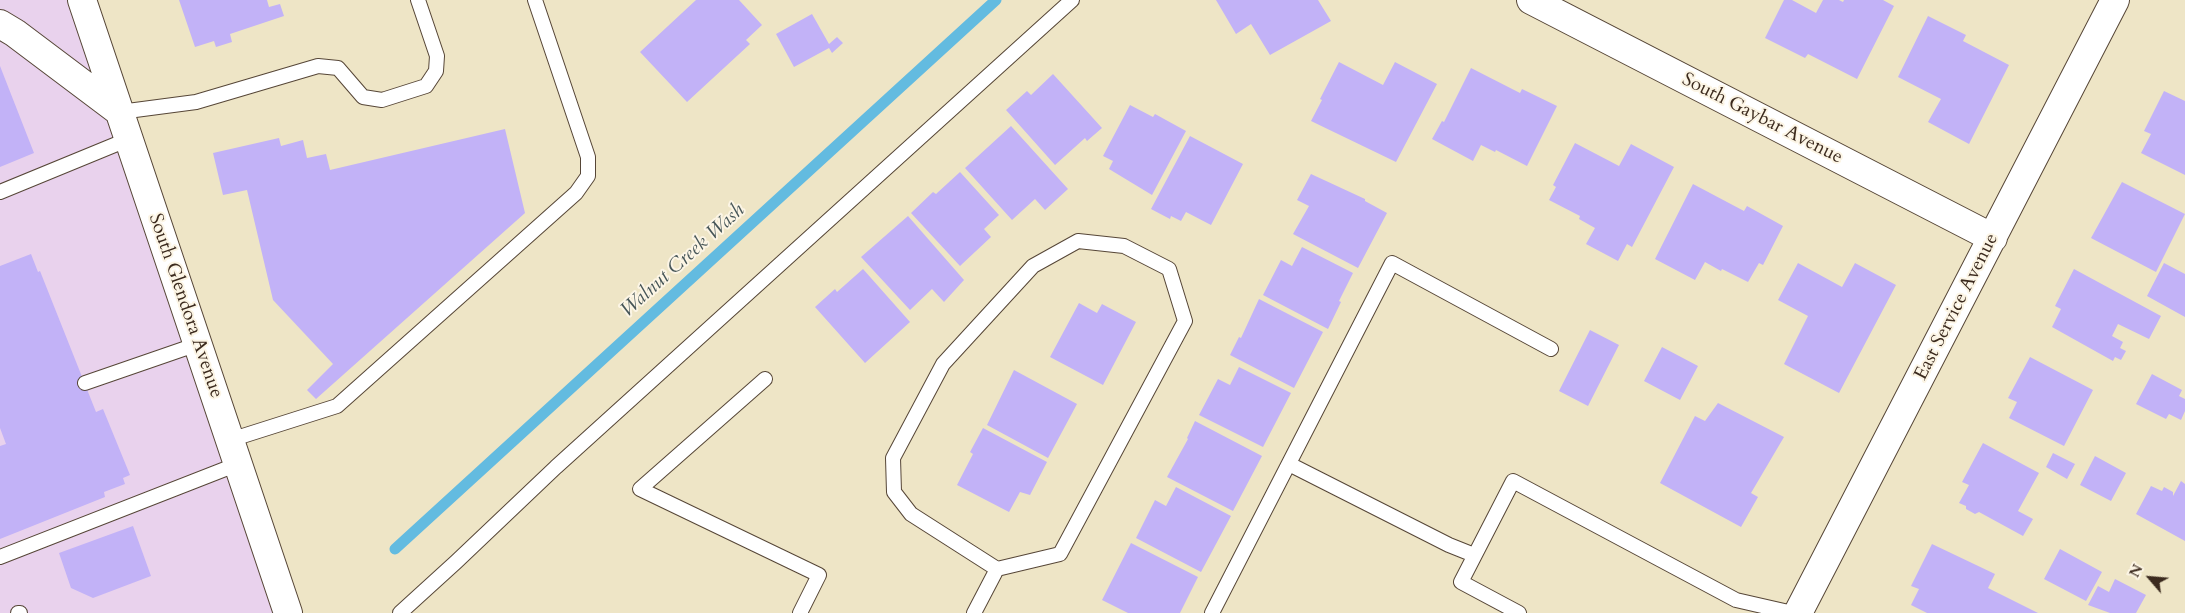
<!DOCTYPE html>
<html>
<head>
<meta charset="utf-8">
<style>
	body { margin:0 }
	#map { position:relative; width:2185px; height:613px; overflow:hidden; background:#eee5c6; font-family:Cardo,serif }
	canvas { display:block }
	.north { position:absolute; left:2125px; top:553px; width:50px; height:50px; -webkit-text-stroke:4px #fcf5e5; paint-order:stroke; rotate:297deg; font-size:14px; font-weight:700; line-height:20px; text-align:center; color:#3b2a1e }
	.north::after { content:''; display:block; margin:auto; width:18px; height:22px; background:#3b2a1e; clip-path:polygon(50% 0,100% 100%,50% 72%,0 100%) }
</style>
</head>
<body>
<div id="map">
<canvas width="2185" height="613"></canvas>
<div class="north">N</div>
</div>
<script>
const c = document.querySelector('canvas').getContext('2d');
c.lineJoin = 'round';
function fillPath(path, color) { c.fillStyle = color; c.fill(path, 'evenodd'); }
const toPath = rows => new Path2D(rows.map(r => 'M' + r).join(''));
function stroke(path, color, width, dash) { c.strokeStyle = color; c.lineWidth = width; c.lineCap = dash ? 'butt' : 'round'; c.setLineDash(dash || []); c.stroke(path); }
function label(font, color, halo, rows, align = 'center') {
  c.font = font + ' Cardo,serif'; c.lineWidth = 4; c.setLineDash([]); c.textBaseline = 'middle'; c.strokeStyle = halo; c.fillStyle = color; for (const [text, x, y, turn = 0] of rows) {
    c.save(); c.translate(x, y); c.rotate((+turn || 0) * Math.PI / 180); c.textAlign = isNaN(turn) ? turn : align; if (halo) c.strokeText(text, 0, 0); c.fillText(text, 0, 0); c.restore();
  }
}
fillPath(toPath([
	[0,0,82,0,288,613,0,613]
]), '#e9d2ed');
stroke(toPath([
	[395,549,996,0]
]), '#63bbe0', 11);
fillPath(toPath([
	[179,0,267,0,269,7,280,4,284,16,230,34,232,42,216,47,214,41,195,47],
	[696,0,739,0,762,25,746,40,750,44,687,102,640,52],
	[1216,0,1318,0,1331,21,1270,55,1251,24,1236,34],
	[1784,0,1792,0,1816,13,1823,0,1839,0,1843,2,1844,0,1883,0,1894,6,1857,79,1808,54,1805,58,1765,38],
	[812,14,829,44,837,37,843,43,832,53,829,48,794,67,776,34],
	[1928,16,1966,35,1963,41,2009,65,1969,144,1928,122,1941,99,1898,77],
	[1339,62,1383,85,1395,62,1437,84,1396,162,1311,121,1322,100,1320,99],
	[0,66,34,153,0,167],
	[1471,68,1520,93,1522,89,1557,106,1527,166,1496,150,1495,152,1481,145,1473,161,1432,139,1442,121,1444,122],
	[1053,74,1102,128,1087,141,1085,138,1055,165,1006,110,1027,91,1031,95],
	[2164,91,2185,101,2185,175,2141,153,2151,134,2144,131],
	[1130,105,1153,117,1155,114,1186,131,1152,195,1109,169,1113,161,1103,156],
	[1011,126,1068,189,1045,210,1035,199,1012,220,965,168],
	[505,129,525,213,316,399,307,390,333,364,273,300,247,190,223,195,213,153,279,138,281,146,303,140,307,158,326,154,330,170],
	[1190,136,1243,164,1211,225,1186,212,1181,221,1171,216,1170,219,1151,209],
	[1575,143,1619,166,1631,144,1674,167,1632,247,1627,244,1618,261,1586,244,1595,228,1579,219,1580,216,1549,200,1556,187,1553,185],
	[960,172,999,215,984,229,991,237,960,266,911,213,933,192,936,194],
	[1311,174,1365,199,1365,201,1387,213,1358,268,1293,234,1309,206,1297,200],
	[2122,182,2185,214,2156,272,2091,238],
	[1693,184,1744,211,1747,206,1783,226,1763,265,1759,263,1748,282,1722,269,1721,271,1705,262,1695,280,1655,259],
	[908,216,964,280,944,302,932,289,910,310,861,257],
	[1302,247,1353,273,1339,301,1341,302,1328,329,1263,295,1281,260,1292,266],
	[31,254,38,272,40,271,96,412,103,409,130,475,123,478,125,484,104,492,105,497,0,539,0,446,6,444,0,428,0,266],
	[1798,263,1842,287,1855,263,1896,285,1839,393,1784,364,1808,316,1778,300],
	[2164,263,2185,274,2185,317,2147,296],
	[863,269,910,322,865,363,815,307,835,289,837,292],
	[2074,269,2161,316,2149,339,2118,324,2112,336,2123,342,2120,348,2126,351,2121,360,2115,357,2113,361,2052,327,2061,309,2055,306],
	[1259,299,1323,332,1294,388,1230,355,1239,337,1241,338],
	[1079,303,1097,313,1102,304,1136,322,1103,385,1050,357],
	[1590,330,1619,345,1588,406,1559,391],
	[1662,347,1698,366,1680,400,1644,381],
	[2030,357,2093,390,2064,446,2009,418,2017,402,2008,398],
	[1239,367,1291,393,1263,447,1199,415,1218,379,1230,385],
	[1014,370,1077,404,1048,458,987,425],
	[2152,374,2182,390,2179,396,2185,399,2185,411,2181,420,2169,414,2166,419,2136,404],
	[1718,403,1784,437,1751,493,1758,497,1741,527,1660,483,1695,416,1705,421],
	[1195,421,1262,456,1233,511,1167,477,1188,439,1187,438],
	[983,428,1047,462,1030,495,1020,492,1009,512,957,485,973,454,970,452],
	[1983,443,2039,473,2018,511,2033,519,2023,536,1979,512,1975,514,1966,509,1966,506,1959,503,1969,485,1962,482],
	[2053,453,2075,464,2067,479,2046,467],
	[2095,456,2126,473,2111,501,2080,485],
	[2181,481,2185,484,2185,541,2136,514,2151,486,2162,491,2164,487,2173,492,2173,496],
	[1176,487,1231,516,1201,572,1136,538,1155,500,1166,506],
	[133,526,151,576,93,598,71,588,59,553],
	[1131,543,1198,577,1180,613,1128,613,1102,600],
	[1932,544,1995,574,1988,588,2038,613,1927,613,1911,605,1919,589,1911,586],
	[2060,549,2102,572,2086,601,2044,579],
	[2115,579,2146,595,2136,613,2110,613,2088,605,2098,586,2109,592]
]), '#c2b2f7');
const service = toPath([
	[120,112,196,102,318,66,338,68,363,97,382,100,426,86,436,71,437,56,418,0],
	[0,192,129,139],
	[765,379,640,489,819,575,800,613],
	[85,383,198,344],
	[230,440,337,406,576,193,588,176,588,157,535,0],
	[1289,464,1449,545,1474,555],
	[0,557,238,464],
	[18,613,20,613],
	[400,613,456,562,556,467,1072,0],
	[974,613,997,569,1060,554,1185,321,1169,269,1124,246,1078,241,1033,266,943,364,893,458,894,492,911,514,997,569],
	[1212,613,1392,263,1551,349],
	[1519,613,1461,582,1513,481,1736,600,1793,613]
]);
const minor = toPath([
	[1531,0,1993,238],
	[1798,613,2115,0]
]);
const tertiary = toPath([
	[82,0,288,613],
	[0,24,15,33,120,112]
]);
stroke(service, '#564637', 16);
stroke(minor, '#564637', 30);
stroke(tertiary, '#564637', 30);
stroke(service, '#fff', 14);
stroke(minor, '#fff', 28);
stroke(tertiary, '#fff', 28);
label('19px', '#3b2a1e', '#fcf5e5', [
	["South Gaybar Avenue",1762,119,27],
	["South Glendora Avenue",185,306,71],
	["East Service Avenue",1957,307,-63]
]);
label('italic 20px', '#475658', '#fcf5e5', [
	["Walnut Creek Wash",683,261,-42]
]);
</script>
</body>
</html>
